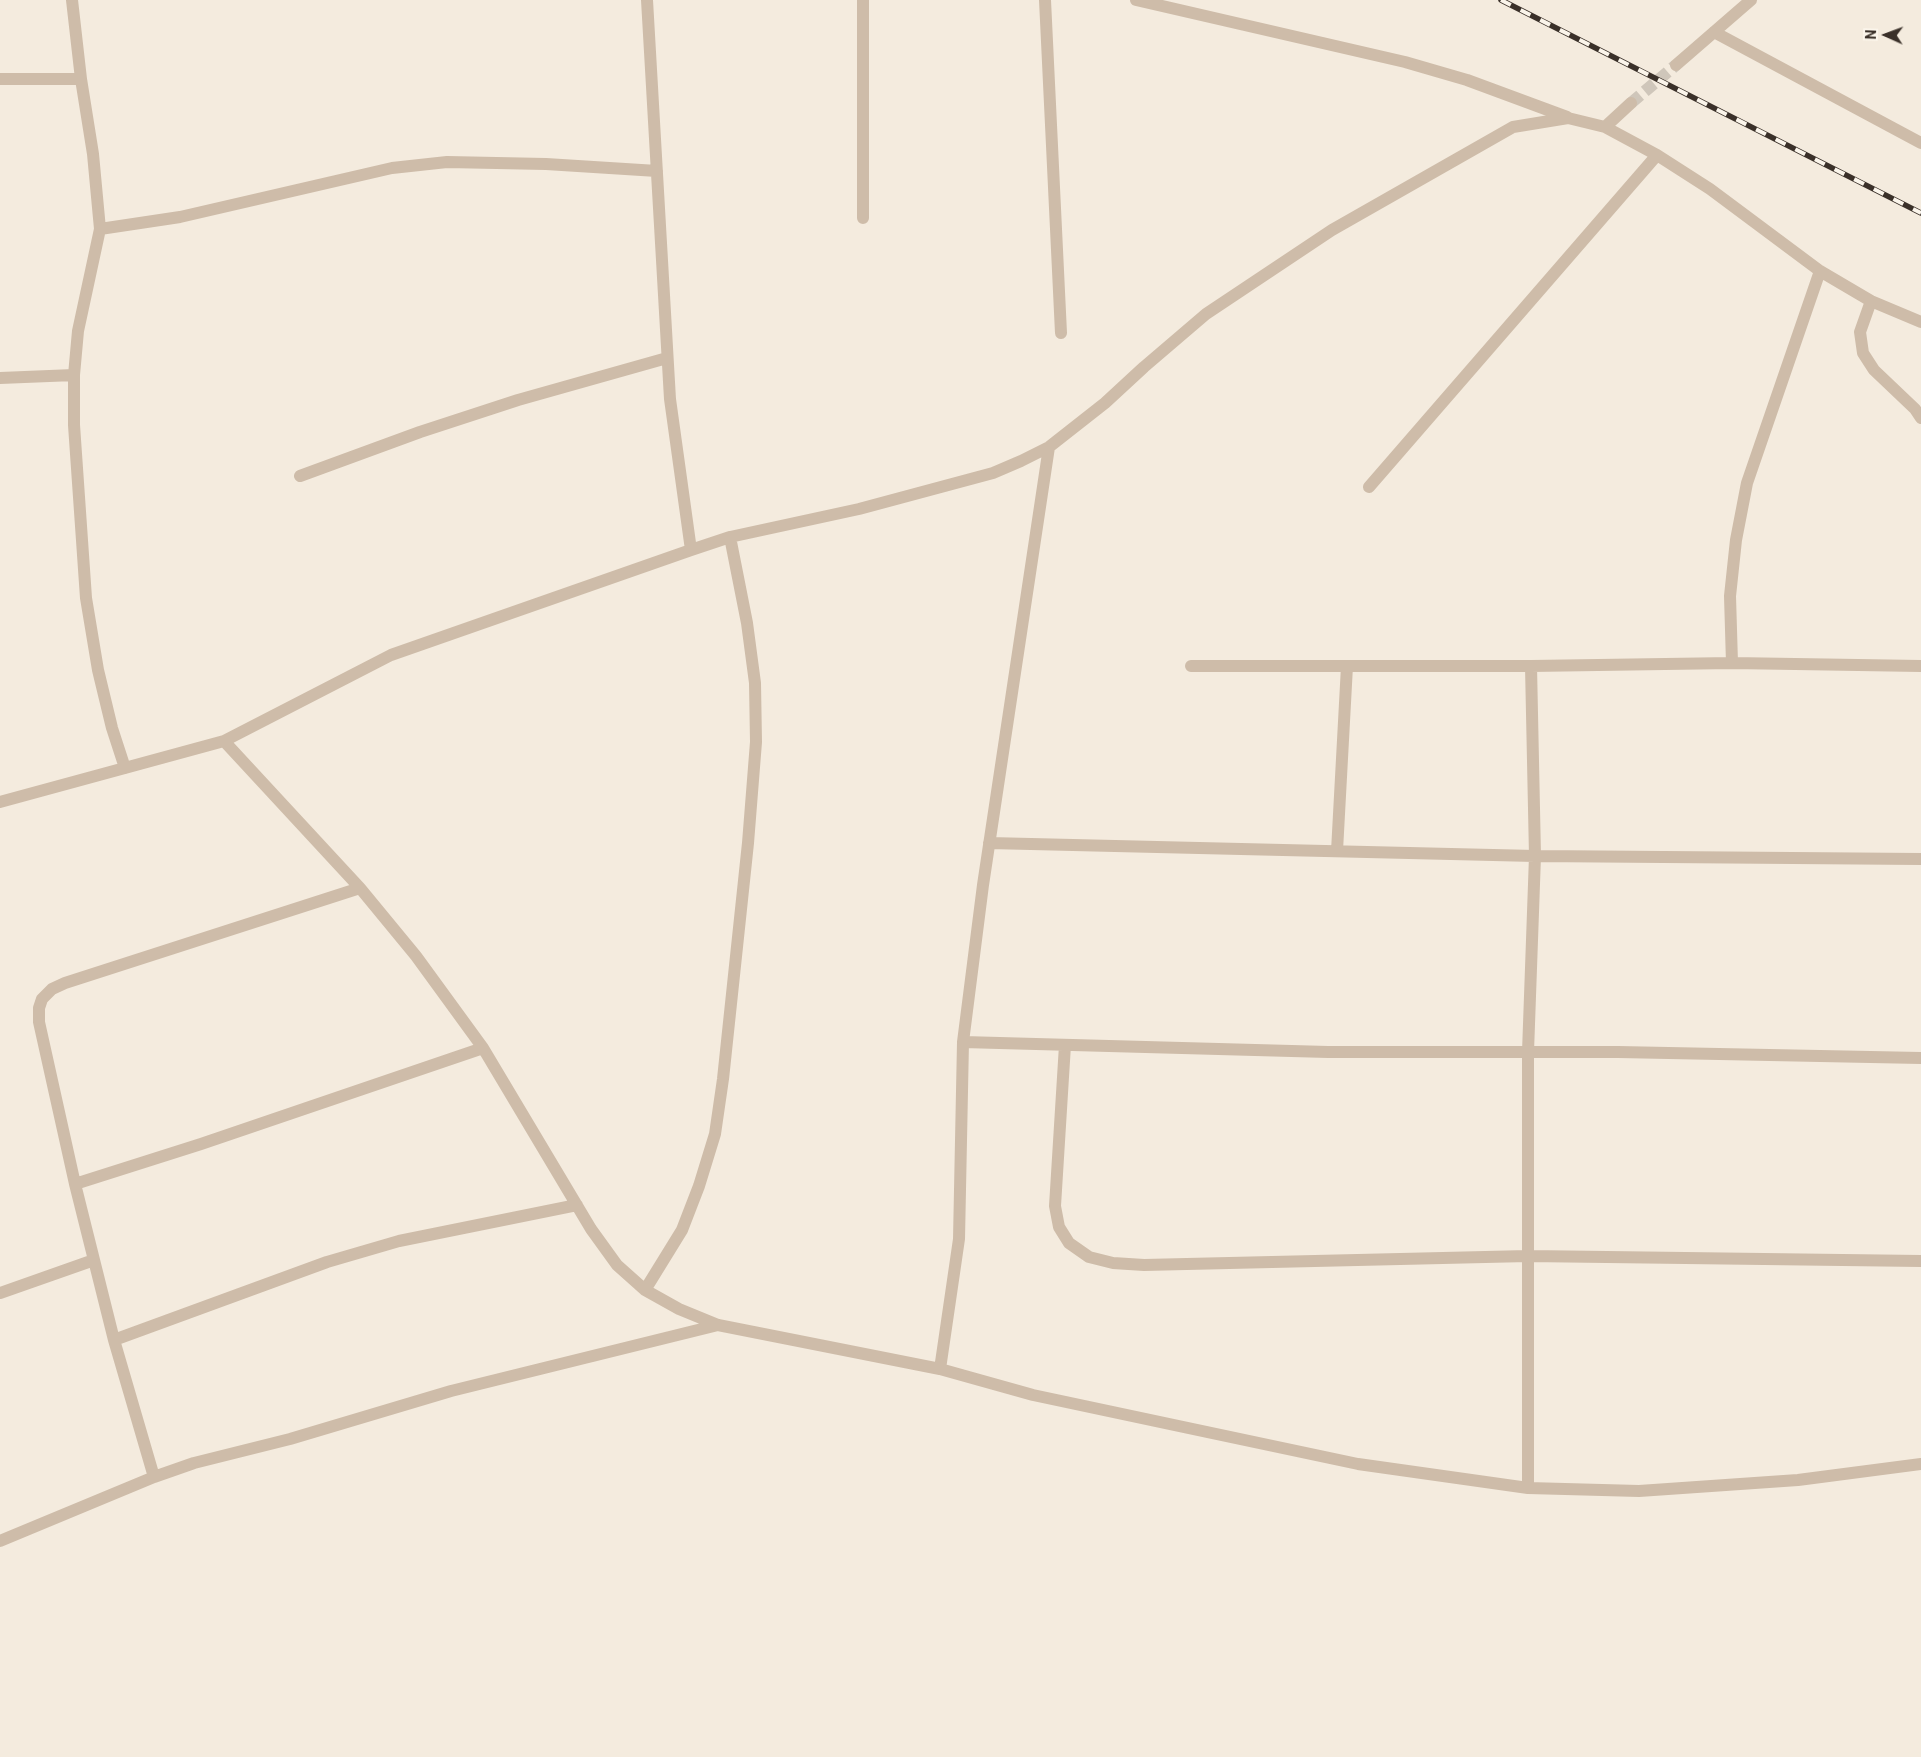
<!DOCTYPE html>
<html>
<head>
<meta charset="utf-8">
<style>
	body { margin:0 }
	#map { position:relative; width:1921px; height:1757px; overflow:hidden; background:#f4ebde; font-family:Roboto,sans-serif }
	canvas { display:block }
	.north { position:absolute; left:1861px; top:10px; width:50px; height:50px; -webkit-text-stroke:4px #fbf5eb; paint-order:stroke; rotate:272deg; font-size:14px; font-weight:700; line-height:20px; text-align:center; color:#3a3029 }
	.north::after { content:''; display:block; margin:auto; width:18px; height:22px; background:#3a3029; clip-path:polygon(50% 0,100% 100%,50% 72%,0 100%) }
</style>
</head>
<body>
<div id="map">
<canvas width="1921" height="1757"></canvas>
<div class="north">N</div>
</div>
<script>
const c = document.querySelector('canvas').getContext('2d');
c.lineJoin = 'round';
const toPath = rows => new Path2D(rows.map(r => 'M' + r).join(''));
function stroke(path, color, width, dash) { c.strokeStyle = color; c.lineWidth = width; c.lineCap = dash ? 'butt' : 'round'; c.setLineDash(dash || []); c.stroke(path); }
stroke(toPath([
	[1631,103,1676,65]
]), '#cfc6ba', 12, [12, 6]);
stroke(toPath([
	[72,0,81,79,93,154,100,229,78,331,74,375,74,425,86,598,98,670,112,728,125,768],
	[647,0,670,399,691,550],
	[863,0,863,218],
	[1045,0,1061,333],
	[1136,0,1405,62,1467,80,1567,117],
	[1714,32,1921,143],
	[1676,65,1751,0],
	[0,79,81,79],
	[1605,127,1657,155,1710,189,1820,271,1871,301,1921,322],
	[100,229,180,217,392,168,447,162,546,164,657,171],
	[1871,301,1860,332,1863,353,1874,370,1915,409,1921,418],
	[0,378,74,375],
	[300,476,420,432,518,400,667,358],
	[1369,487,1657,155],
	[1732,663,1730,596,1736,540,1747,483,1820,271],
	[1191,666,1531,666,1732,663,1921,666],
	[224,741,360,888,416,956,483,1048,591,1229,617,1265,645,1290,679,1309,718,1325,940,1369,1033,1395,1207,1432,1358,1464,1528,1488,1639,1491,1798,1480,1921,1464],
	[0,802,224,741,391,655,691,550,730,537,859,509,993,473,1021,461,1049,447,1105,403,1144,367,1206,314,1332,230,1513,127,1568,118,1605,127,1631,103],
	[989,843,1535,856,1921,859],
	[1337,851,1347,666],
	[963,1042,1328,1052,1618,1052,1921,1058],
	[1065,1045,1055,1206,1059,1227,1069,1243,1089,1257,1113,1263,1144,1265,1528,1256,1921,1261],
	[75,1184,201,1144,483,1048],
	[645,1290,682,1230,699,1186,715,1134,723,1079,748,843,756,742,755,683,747,623,730,537],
	[0,1293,94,1260],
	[114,1340,327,1262,399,1241,577,1205],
	[940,1369,959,1239,963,1042,983,885,1049,447],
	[154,1477,114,1340,75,1184,39,1022,39,1008,42,999,52,989,65,983,360,888],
	[1528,1488,1528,1052,1535,856,1531,666],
	[0,1541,154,1477,194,1463,290,1439,451,1391,718,1325]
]), '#cebca9', 12);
const rail = toPath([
	[1501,0,1921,213]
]);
stroke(rail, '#3a3029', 5.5);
stroke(rail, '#fbf5eb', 4, [11]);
</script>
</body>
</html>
